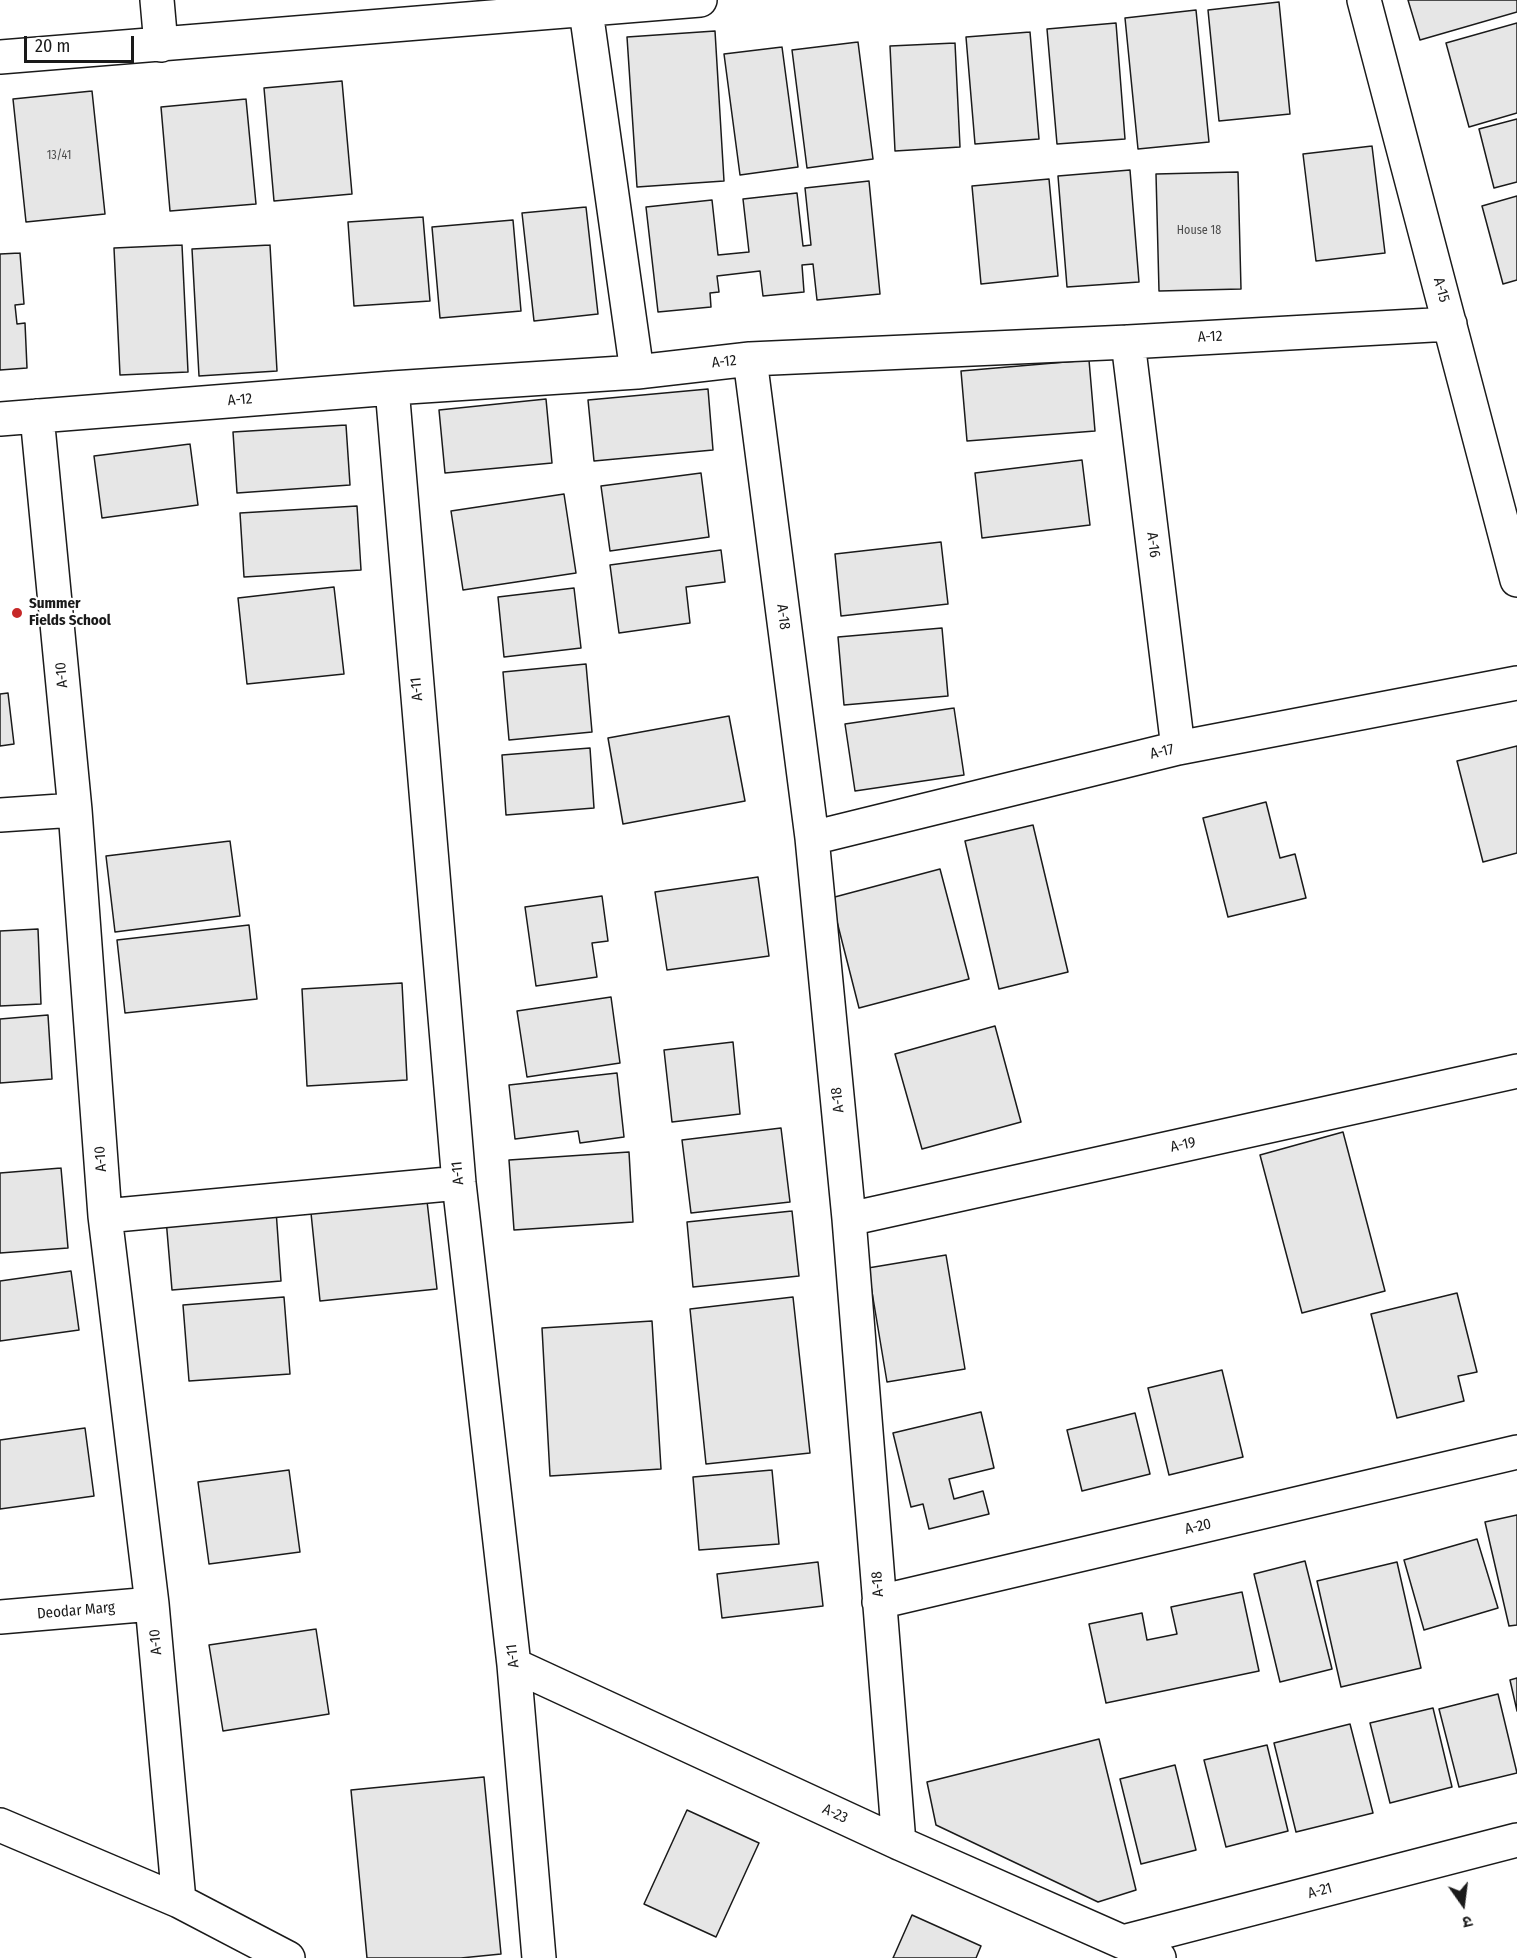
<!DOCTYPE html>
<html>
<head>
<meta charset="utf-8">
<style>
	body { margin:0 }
	#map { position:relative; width:1517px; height:1958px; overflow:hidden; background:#fff; font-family:"Fira Sans Condensed","Noto Sans Devanagari",sans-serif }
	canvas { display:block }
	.north { position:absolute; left:1433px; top:1874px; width:60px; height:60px; -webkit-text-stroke:4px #fff; paint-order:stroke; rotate:166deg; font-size:16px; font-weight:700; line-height:24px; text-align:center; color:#1a1a1a }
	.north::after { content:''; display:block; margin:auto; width:21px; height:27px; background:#1a1a1a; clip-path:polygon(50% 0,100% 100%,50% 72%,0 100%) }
	.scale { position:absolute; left:24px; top:36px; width:110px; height:27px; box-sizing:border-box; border:3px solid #1a1a1a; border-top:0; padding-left:8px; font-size:18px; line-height:21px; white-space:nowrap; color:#1a1a1a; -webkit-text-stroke:4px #fff; paint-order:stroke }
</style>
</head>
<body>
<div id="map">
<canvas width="1517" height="1958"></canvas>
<div class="north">उ</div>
<div class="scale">20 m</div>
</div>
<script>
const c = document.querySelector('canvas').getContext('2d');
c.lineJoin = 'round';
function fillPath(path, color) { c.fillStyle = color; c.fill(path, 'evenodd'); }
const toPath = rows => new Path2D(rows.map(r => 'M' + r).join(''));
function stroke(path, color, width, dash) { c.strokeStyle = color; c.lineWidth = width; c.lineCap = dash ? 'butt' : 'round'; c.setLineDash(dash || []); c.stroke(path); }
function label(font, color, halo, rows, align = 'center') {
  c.font = font + ' "Fira Sans Condensed",sans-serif'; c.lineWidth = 4.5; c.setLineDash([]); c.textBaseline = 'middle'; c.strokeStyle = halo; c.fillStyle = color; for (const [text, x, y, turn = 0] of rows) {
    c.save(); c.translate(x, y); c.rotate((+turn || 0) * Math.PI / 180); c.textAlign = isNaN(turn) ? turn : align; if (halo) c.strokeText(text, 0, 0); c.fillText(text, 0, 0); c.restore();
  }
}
const building = toPath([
	[1408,0,1517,0,1517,12,1420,40,1408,0],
	[1279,2,1290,114,1219,121,1208,10,1279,2],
	[1196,10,1209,142,1138,149,1125,18,1196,10],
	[1116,23,1125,139,1057,144,1047,29,1116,23],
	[1517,23,1517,113,1469,127,1446,43,1517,23],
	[715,31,724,181,637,187,627,37,715,31],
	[1030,32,1039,139,975,144,966,37,1030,32],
	[858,42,873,159,807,168,792,50,858,42],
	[955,43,960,147,895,151,890,46,955,43],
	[782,47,798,167,740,175,724,54,782,47],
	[342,81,352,194,274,201,264,88,342,81],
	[92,91,105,214,26,222,13,99,92,91],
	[246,99,256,204,170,211,161,107,246,99],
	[1517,119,1517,182,1494,188,1479,129,1517,119],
	[1372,146,1385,253,1316,261,1303,154,1372,146],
	[1130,170,1139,282,1067,287,1058,176,1130,170],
	[1238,172,1241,289,1159,291,1156,174,1238,172],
	[1049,179,1058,276,981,284,972,186,1049,179],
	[869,181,880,294,817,300,813,264,802,265,804,292,763,296,760,271,717,276,719,292,710,293,711,307,658,312,646,207,712,200,718,255,749,252,743,199,797,193,803,246,811,245,805,188,869,181],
	[1517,196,1517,280,1503,284,1482,206,1517,196],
	[586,207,598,314,534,321,522,213,586,207],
	[423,217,430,301,354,306,348,222,423,217],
	[513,220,521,311,440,318,432,227,513,220],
	[182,245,188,372,120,375,114,248,182,245],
	[270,245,277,371,199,376,192,249,270,245],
	[20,253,24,304,15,305,17,324,25,323,27,368,0,370,0,254,20,253],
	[1089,360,1095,431,967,441,961,371,1089,360],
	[708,389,713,450,594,461,588,400,708,389],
	[546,399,552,463,445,473,439,410,546,399],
	[346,425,350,485,237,493,233,432,346,425],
	[190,444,198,505,102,518,94,456,190,444],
	[1082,460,1090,525,982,538,975,473,1082,460],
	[701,473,709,537,610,551,601,486,701,473],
	[564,494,576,573,463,590,451,511,564,494],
	[357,506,361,570,244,577,240,513,357,506],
	[941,542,948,604,841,616,835,554,941,542],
	[721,550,725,582,686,587,690,623,619,633,610,565,721,550],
	[334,587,344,674,247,684,238,598,334,587],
	[574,588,581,648,504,657,498,597,574,588],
	[942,628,948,696,844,705,838,637,942,628],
	[586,664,592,732,509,740,503,672,586,664],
	[8,693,14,744,0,746,0,694,8,693],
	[954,708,964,775,855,791,845,724,954,708],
	[729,716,745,801,623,824,608,738,729,716],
	[1517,746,1517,853,1483,862,1457,761,1517,746],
	[590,748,594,808,506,815,502,755,590,748],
	[1266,802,1280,858,1295,854,1306,898,1228,917,1203,818,1266,802],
	[1033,825,1068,972,999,989,965,841,1033,825],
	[230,841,240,916,115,932,106,856,230,841],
	[940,869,969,979,859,1008,831,898,940,869],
	[758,877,769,956,667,970,655,892,758,877],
	[602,896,608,941,592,943,597,977,536,986,525,907,602,896],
	[249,925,257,999,125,1013,117,940,249,925],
	[38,929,41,1004,0,1006,0,931,38,929],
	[402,983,407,1080,307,1086,302,989,402,983],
	[611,997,620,1063,527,1077,517,1011,611,997],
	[48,1015,52,1079,0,1083,0,1019,48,1015],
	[995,1026,1021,1122,922,1149,895,1054,995,1026],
	[733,1042,740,1114,672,1122,664,1050,733,1042],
	[617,1073,624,1137,580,1143,578,1131,515,1139,509,1085,617,1073],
	[781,1128,790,1202,691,1213,682,1140,781,1128],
	[1343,1132,1385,1291,1302,1313,1260,1155,1343,1132],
	[629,1152,633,1222,514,1230,509,1160,629,1152],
	[61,1168,68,1248,0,1253,0,1173,61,1168],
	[427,1201,437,1289,320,1301,311,1213,427,1201],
	[276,1210,281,1281,172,1290,166,1219,276,1210],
	[792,1211,799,1276,693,1287,687,1222,792,1211],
	[946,1255,965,1369,887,1382,868,1268,946,1255],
	[71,1271,79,1330,0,1341,0,1281,71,1271],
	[1457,1293,1477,1372,1458,1376,1464,1401,1397,1418,1371,1314,1457,1293],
	[284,1297,290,1374,189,1381,183,1305,284,1297],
	[793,1297,810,1453,706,1464,690,1309,793,1297],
	[652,1321,661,1469,550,1476,542,1328,652,1321],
	[1222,1370,1243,1457,1169,1475,1148,1388,1222,1370],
	[981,1412,994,1468,949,1479,954,1499,983,1491,989,1514,929,1529,923,1504,911,1507,893,1433,981,1412],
	[1135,1413,1150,1474,1082,1491,1067,1430,1135,1413],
	[85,1428,94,1496,0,1509,0,1440,85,1428],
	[289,1470,300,1552,209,1564,198,1482,289,1470],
	[772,1470,779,1544,699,1550,693,1477,772,1470],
	[1517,1515,1517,1625,1509,1626,1485,1522,1517,1515],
	[1477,1539,1498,1608,1424,1630,1404,1560,1477,1539],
	[1305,1561,1332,1669,1280,1682,1254,1574,1305,1561],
	[818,1562,823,1606,722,1618,717,1574,818,1562],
	[1397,1562,1421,1668,1341,1687,1317,1581,1397,1562],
	[1242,1592,1259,1671,1106,1703,1089,1624,1142,1613,1147,1640,1177,1634,1171,1607,1242,1592],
	[316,1629,329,1714,223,1731,209,1645,316,1629],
	[1517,1678,1517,1711,1510,1680,1517,1678],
	[1498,1694,1517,1773,1459,1787,1439,1709,1498,1694],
	[1433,1708,1452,1787,1390,1803,1370,1723,1433,1708],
	[1350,1724,1373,1813,1296,1832,1274,1743,1350,1724],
	[1099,1739,1136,1890,1098,1902,936,1825,927,1782,1099,1739],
	[1267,1745,1288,1831,1226,1847,1204,1760,1267,1745],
	[1175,1765,1196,1850,1141,1864,1120,1779,1175,1765],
	[484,1777,501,1954,461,1958,367,1958,351,1790,484,1777],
	[687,1810,759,1843,716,1937,644,1904,687,1810],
	[912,1915,981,1946,976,1958,893,1958,912,1915]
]);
fillPath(building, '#e6e6e6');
stroke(building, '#1a1a1a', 1.5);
const minor = toPath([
	[157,0,161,45],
	[1364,0,1517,580],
	[586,11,637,372],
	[0,57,700,0],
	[1128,342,1178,748],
	[750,359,812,838,849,1219,899,1843],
	[392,388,459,1183,514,1665,539,1958],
	[37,416,75,810,105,1216,152,1604,179,1901],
	[0,419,392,388,637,372,750,359,1128,342,1450,324],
	[0,815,75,810],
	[812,838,1178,748,1517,683],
	[105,1216,459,1183],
	[849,1219,1517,1071],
	[879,1602,1517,1452],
	[0,1617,152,1604],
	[514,1665,899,1843,1159,1958],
	[0,1825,179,1901,288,1958],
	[1123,1942,1517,1840]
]);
stroke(minor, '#1a1a1a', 36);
stroke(minor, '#fff', 33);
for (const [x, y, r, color] of [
	[17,613,6,"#c62828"]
]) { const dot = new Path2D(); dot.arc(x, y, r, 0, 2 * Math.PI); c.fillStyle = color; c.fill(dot); stroke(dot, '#fff', 2); }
label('12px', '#4d4d4d', null, [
	["13/41",59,156],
	["House 18",1199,231]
]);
label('15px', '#1a1a1a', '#fff', [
	["A-15",1441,290,75],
	["A-12",1210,337,-3],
	["A-12",724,362,-6],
	["A-12",240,400,-5],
	["A-16",1153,545,83],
	["A-18",783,617,83],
	["A-10",62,675,-95],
	["A-11",417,689,-95],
	["A-17",1162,752,-13],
	["A-18",838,1100,-96],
	["A-19",1183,1145,-12],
	["A-10",101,1159,-94],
	["A-11",458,1173,-95],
	["A-20",1198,1527,-13],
	["A-18",878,1584,-94],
	["Deodar Marg",76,1611,-5],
	["A-10",156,1642,-95],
	["A-11",513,1656,-96],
	["A-23",835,1814,25],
	["A-21",1320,1891,-15]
]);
label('bold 15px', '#1a1a1a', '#fff', [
	["Summer",29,604],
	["Fields School",29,621]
], 'left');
</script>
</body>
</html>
